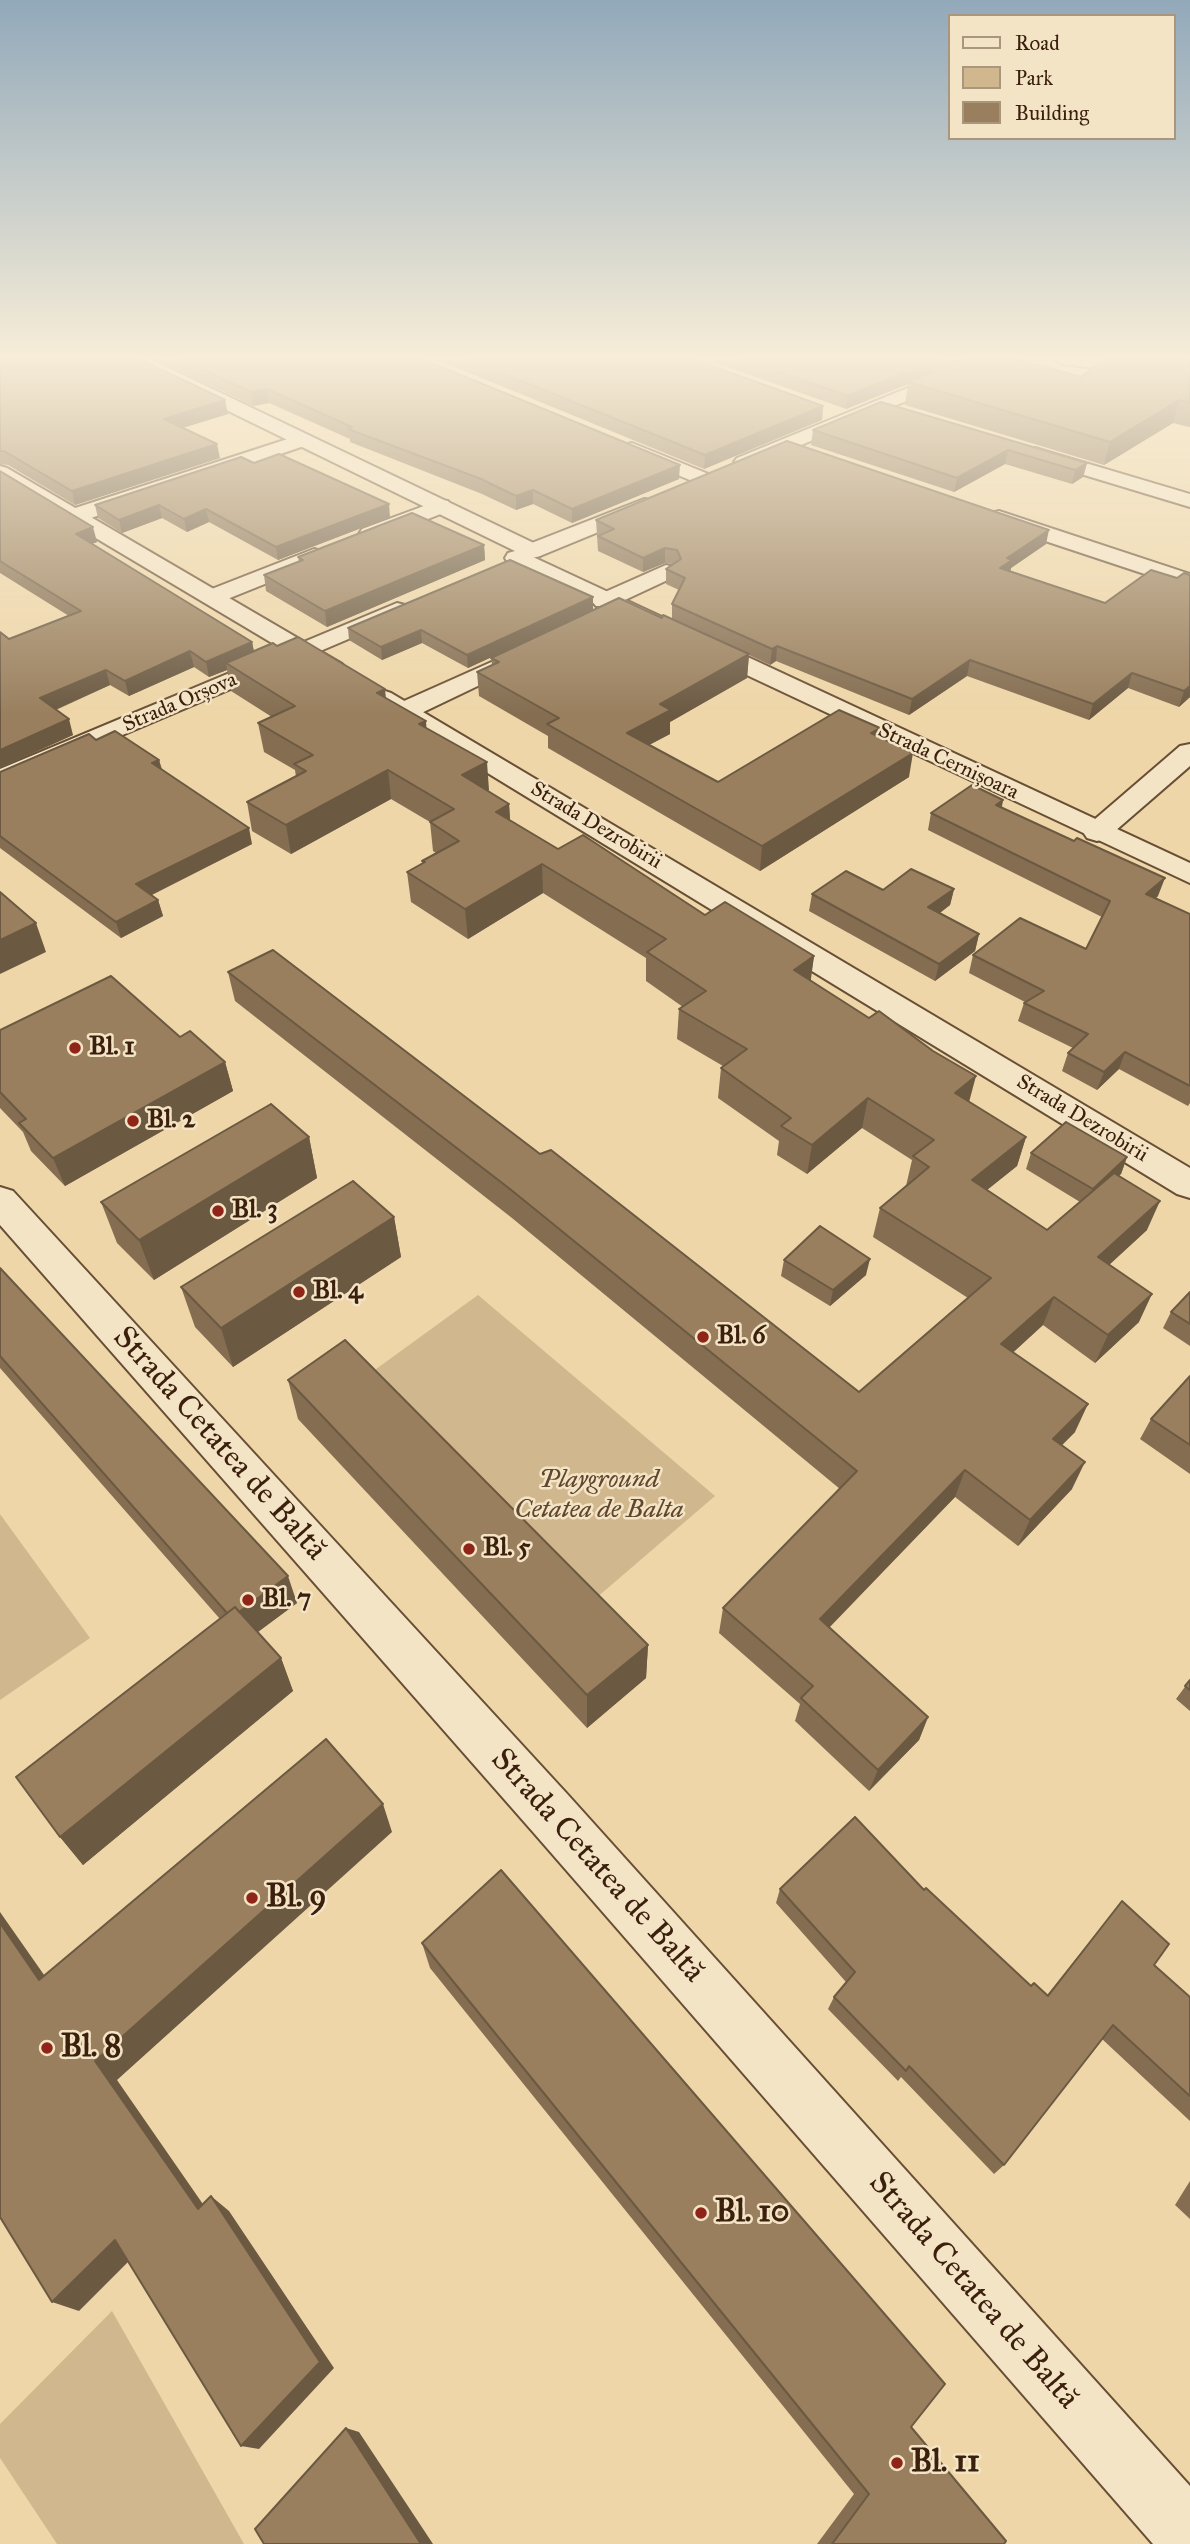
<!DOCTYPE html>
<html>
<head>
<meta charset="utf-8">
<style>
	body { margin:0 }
	#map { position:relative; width:1190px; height:2544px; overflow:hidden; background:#eed6a8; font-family:"IM FELL Great Primer",serif }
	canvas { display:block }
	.legend { position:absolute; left:948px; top:14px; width:228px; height:126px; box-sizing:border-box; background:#f4e4c6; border:2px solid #aa967c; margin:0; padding:9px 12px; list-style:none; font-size:21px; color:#3c200e }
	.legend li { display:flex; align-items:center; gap:14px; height:35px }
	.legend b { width:35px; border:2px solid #aa967c }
</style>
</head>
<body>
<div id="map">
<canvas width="1190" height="2544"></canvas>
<ul class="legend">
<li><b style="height:9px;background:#f4e4c6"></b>Road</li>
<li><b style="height:19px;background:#d0b78e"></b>Park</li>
<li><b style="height:19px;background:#997f5e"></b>Building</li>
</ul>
</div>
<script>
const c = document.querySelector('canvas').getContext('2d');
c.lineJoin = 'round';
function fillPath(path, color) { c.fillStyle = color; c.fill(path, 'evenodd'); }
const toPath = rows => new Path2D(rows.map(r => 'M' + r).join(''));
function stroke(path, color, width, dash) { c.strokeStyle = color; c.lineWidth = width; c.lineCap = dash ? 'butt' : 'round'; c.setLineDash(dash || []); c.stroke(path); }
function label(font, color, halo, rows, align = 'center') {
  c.font = font + ' "IM FELL Great Primer",serif'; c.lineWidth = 5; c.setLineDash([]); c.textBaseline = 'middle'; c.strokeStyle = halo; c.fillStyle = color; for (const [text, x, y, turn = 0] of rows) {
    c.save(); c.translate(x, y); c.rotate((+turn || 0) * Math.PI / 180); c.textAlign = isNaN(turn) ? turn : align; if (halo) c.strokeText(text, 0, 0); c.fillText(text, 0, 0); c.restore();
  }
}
fillPath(toPath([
	[478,1295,715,1496,595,1599,372,1372],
	[0,1514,90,1638,0,1700],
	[112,2311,244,2544,57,2544,0,2458,0,2424]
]), '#d0b78e');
const minor = toPath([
	[978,359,1020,359,1017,363,983,369,751,466,744,468,737,466,734,462,737,458,978,359],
	[1054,359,1107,359,1190,368,1190,380,1063,364,1054,359],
	[303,434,310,436,313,440,310,444,82,521,66,521,63,516,66,511,303,434],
	[632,443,711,475,714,479,711,483,697,483,625,453,622,449,625,445,632,443],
	[1035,448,1190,494,1190,507,1028,458,1025,454,1028,450,1035,448],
	[644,499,652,500,655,505,652,510,540,556,532,558,524,556,521,551,524,546,644,499],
	[440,500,448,501,451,506,448,511,378,539,370,541,362,539,359,534,362,529,440,500],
	[999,511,1190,574,1190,589,991,523,988,518,991,513,999,511],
	[314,549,322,551,325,556,322,561,220,602,204,602,200,597,204,592,314,549],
	[666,565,674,567,678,572,674,577,612,606,596,606,592,601,596,596,666,565],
	[397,603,405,605,409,610,405,615,0,787,0,769,397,603],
	[523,648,532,650,535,655,532,660,413,717,404,719,395,717,391,711,395,705,523,648],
	[1190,744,1190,766,1107,838,1097,841,1087,838,1083,832,1087,826,1180,746,1190,744],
	[0,1187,13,1191,569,1796,1190,2486,1190,2544,1153,2544,533,1832,0,1225,0,1187]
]);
const tertiary = toPath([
	[127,359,150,359,540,546,543,551,540,556,533,557,1190,863,1190,883,508,563,505,558,508,553,515,551,130,363,127,359],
	[0,466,7,468,342,664,346,669,342,674,333,677,324,674,0,481,0,466],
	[382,690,391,693,1190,1168,1190,1198,1177,1194,373,703,369,698,373,693,382,690],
	[1190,2504,1190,2544,1153,2544,1166,2513,1190,2504]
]);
stroke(minor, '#684e34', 4);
stroke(tertiary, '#684e34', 4);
fillPath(minor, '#f4e4c6');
fillPath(tertiary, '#f4e4c6');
fillPath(toPath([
	[0,359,228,414,182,428,220,458,75,505,8,465,0,464],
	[155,359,422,359,679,479,572,523,533,504,516,510,482,494,350,442,350,439,269,403,253,406],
	[435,359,693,359,823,406,822,420,704,469],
	[705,359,956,359,955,363,1081,377,1104,359,1190,359,1190,427,1189,427,1173,423,1104,465,905,405,908,384,846,409],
	[881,402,1087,463,1083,477,1072,484,1005,464,954,492,811,445,813,430],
	[254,463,390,517,278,560,209,522,187,532,162,518,122,533,98,518,95,505],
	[0,471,97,542,92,544,252,642,254,651,386,698,426,721,426,728,489,790,487,791,509,804,510,820,558,849,705,915,814,956,810,981,969,1102,1026,1137,1017,1166,987,1190,1047,1230,1080,1202,1026,1169,1031,1153,1127,1157,1121,1174,1119,1175,1147,1230,1109,1265,1139,1322,1095,1363,1043,1325,1013,1352,1075,1432,1061,1446,1072,1489,1018,1546,955,1497,829,1628,928,1717,919,1740,869,1791,795,1721,800,1704,719,1633,723,1608,840,1489,512,1218,235,1001,228,972,540,1154,859,1392,968,1298,873,1237,880,1208,906,1186,912,1160,862,1128,807,1174,777,1155,779,1141,718,1098,721,1068,723,1066,677,1039,679,1009,683,1007,646,981,646,958,543,893,468,939,411,902,407,872,423,864,422,861,436,853,433,851,430,822,391,799,291,854,252,831,247,802,296,777,295,770,264,752,258,723,272,717,231,691,227,670,209,677,194,667,129,696,110,685,56,710,73,735,0,768,0,632,9,639,69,616,0,573],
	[596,520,1046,544,1011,568,1010,572,1105,603,1190,575,1190,697,1179,707,1128,688,1089,720,967,676,909,715,776,661,770,665,749,655,747,678,670,722,670,734,649,745,718,782,880,728,878,737,909,777,760,871,548,748,548,736,479,696,477,672,492,665,491,658,662,618,672,619,672,604,679,590,666,584,666,569,672,564,665,563,643,572,598,551],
	[484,545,485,560,327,627,266,591,264,575,299,562,298,557],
	[593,597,593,610,468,668,422,643,382,660,349,640,348,628],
	[96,740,159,760,162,769,252,844,152,895,158,900,163,916,121,938,0,848,0,772],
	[1003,800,1002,807,1158,896,1156,898,1190,914,1190,1103,1188,1106,1119,1069,1097,1090,1062,1071,1068,1053,1073,1048,1018,1021,1024,1003,1025,1002,969,973,973,955,1086,949,1102,917,928,830,931,813],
	[954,889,950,905,940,913,979,934,975,951,935,981,809,911,812,894,883,890],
	[0,1030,180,1037,225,1062,233,1091,65,1186,31,1151,23,1132,0,1108],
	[309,1137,317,1178,154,1280,117,1243,101,1202],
	[394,1217,401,1257,233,1367,195,1327,181,1287],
	[784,1260,866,1275,830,1306,781,1276],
	[0,1268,297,1603,257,1632,281,1658,293,1691,83,1865,60,1837,220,1619,0,1368],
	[1190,1292,1190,1346,1163,1328,1171,1312],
	[1190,1376,1190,1474,1140,1439,1151,1419],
	[288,1380,648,1645,646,1678,587,1728,298,1419],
	[1190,1680,1190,1711,1176,1699],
	[780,1889,924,1890,1031,1986,1047,1995,1110,1916,1122,1901,1154,1965,1190,1997,1190,2121,1102,2039,1004,2165,994,2174,901,2077,898,2081,828,2009,834,1997,846,1982,776,1903],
	[422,1943,911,2427,1004,2544,817,2544,854,2494,430,1968],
	[1190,2181,1190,2219,1175,2205]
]), '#846d51');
fillPath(toPath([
	[938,359,956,359,955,364,908,382,908,384,846,409,848,396],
	[267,389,269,403,253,406,251,392],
	[225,400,228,414,166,433,164,419],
	[1179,400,1173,423,1104,465,1110,442],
	[823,406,822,420,704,469,705,455],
	[217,444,220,458,75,505,72,491],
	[1008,450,1005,464,954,492,957,478],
	[1087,463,1083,477,1072,484,1075,470],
	[680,465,679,479,572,523,572,509],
	[533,490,533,504,516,510,516,496],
	[389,504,390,517,278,560,276,547],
	[159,505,162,518,122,533,119,520],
	[206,509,209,522,187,532,184,519],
	[93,527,97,542,80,548,76,534],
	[1049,530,1046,544,1011,568,1009,575,1000,568,1007,558],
	[484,545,485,560,327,627,325,611],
	[665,548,665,563,643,572,643,558],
	[593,597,593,610,468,668,467,655],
	[421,630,422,643,382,660,381,647],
	[252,642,255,658,226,663,227,670,209,677,206,662],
	[777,646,776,661,770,665,772,649],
	[190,651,194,667,129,696,125,681],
	[749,654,747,678,670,722,670,734,626,757,627,733,660,704],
	[970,660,967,676,909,715,912,699],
	[106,670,110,685,45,714,40,698],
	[1132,673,1128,688,1089,720,1093,704],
	[1190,686,1190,697,1179,707,1184,691],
	[385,689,388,718,377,693],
	[69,719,73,735,0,768,0,750],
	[426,721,428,750,419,724],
	[880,728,876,752,871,733],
	[913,753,909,777,760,871,762,846],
	[159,760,163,776,152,763],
	[487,762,489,790,464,804,462,775],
	[388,770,391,799,291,854,286,825],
	[1003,800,999,817,996,805],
	[509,804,511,834,496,812],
	[249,828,252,844,141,900,136,884],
	[542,864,543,893,468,939,465,909],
	[1165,878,1158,896,1140,911,1146,894],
	[954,889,950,905,925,924,928,907],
	[158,900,163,916,121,938,116,922],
	[36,923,46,952,0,974,0,940],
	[979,934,975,951,935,981,939,964],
	[814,956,810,986,794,970],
	[1125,1052,1119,1069,1097,1090,1104,1072],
	[225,1062,233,1091,65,1186,53,1158],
	[976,1076,968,1106,955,1093],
	[868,1098,862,1128,807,1174,812,1145],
	[309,1137,317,1178,154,1280,139,1240],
	[1026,1137,1017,1166,963,1209,972,1180],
	[1127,1157,1121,1174,1087,1206,1093,1189],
	[1160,1201,1147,1230,1086,1286,1098,1257],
	[394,1217,401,1257,233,1367,221,1328],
	[870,1259,866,1275,830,1306,833,1290],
	[1152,1294,1139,1322,1095,1363,1108,1335],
	[1054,1297,1043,1325,992,1372,1001,1344],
	[1088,1404,1075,1432,1041,1466,1053,1439],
	[1085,1462,1072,1489,1018,1546,1030,1520],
	[965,1470,955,1497,813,1644,820,1619],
	[288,1576,297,1603,242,1644,231,1618],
	[648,1645,646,1678,587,1728,587,1695],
	[281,1658,293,1691,83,1865,60,1837],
	[928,1717,919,1740,869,1791,878,1770],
	[383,1804,392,1832,117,2080,216,2223,198,2209,95,2061],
	[0,1912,63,2002,39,1980,0,1923],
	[211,2196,229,2211,334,2368,259,2449,241,2446],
	[115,2240,138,2252,79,2311,52,2302],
	[346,2428,359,2432,433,2544,421,2544]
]), '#6b5942');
const building = toPath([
	[0,359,139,359,225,400,164,419,217,444,72,491,4,451,0,451,0,359],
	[180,359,422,359,680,465,572,509,533,490,516,496,481,479,348,429,352,427,267,389,251,392,180,359],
	[467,359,693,359,823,406,705,455,467,359],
	[743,359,938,359,848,396,743,359],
	[965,359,1016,359,1081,377,1104,359,1182,359,1190,360,1190,403,1179,400,1110,442,908,382,965,359],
	[881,402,1087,463,1075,470,1008,450,957,478,813,430,881,402],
	[787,441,1049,530,1007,558,1012,560,1000,568,1105,603,1151,570,1177,578,1184,573,1190,575,1190,686,1184,691,1132,673,1093,704,970,660,912,699,777,646,772,649,672,604,685,578,666,569,681,559,677,550,665,548,643,558,598,536,614,529,596,520,787,441],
	[279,454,389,504,276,547,206,509,184,519,159,505,119,520,95,505,241,457,254,463,279,454],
	[0,471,93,527,76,534,252,642,206,662,190,651,125,681,106,670,40,698,69,719,0,750,0,632,9,639,81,611,0,561,0,471],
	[412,513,484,545,325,611,264,575,303,560,298,557,412,513],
	[510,560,593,597,467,655,421,630,381,647,348,628,510,560],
	[619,598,662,618,663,615,749,654,660,704,671,710,627,733,718,782,839,710,880,728,871,733,913,753,762,846,547,724,559,718,477,672,499,662,491,658,619,598],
	[298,637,385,689,377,693,426,721,419,724,487,762,462,775,509,804,496,812,558,849,583,835,705,915,725,902,814,956,794,970,869,1018,879,1011,933,1051,976,1076,955,1093,1026,1137,972,1180,1047,1230,1114,1173,1160,1201,1098,1257,1152,1294,1108,1335,1054,1297,1001,1344,1088,1404,1053,1439,1085,1462,1030,1520,965,1470,820,1619,928,1717,878,1770,801,1698,813,1686,723,1608,857,1471,510,1189,228,972,273,950,540,1154,551,1150,859,1392,991,1278,880,1208,929,1167,913,1156,934,1140,868,1098,812,1145,781,1126,791,1118,721,1068,747,1049,679,1009,706,991,647,952,666,939,542,864,465,909,407,872,425,862,422,861,459,841,430,822,454,809,388,770,286,825,247,802,306,771,294,764,313,755,258,723,295,706,226,663,273,643,277,646,298,637],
	[115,731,159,760,152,763,249,828,136,884,158,900,116,922,0,836,0,772,89,734,96,740,115,731],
	[972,785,1003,800,996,805,1074,841,1077,838,1165,878,1146,894,1190,914,1190,1086,1125,1052,1104,1072,1068,1053,1088,1034,1024,1003,1044,991,973,955,1020,918,1086,949,1110,901,931,813,972,785],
	[911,869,954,889,928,907,979,934,939,964,812,894,846,871,883,890,911,869],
	[0,892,36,923,0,940,0,892],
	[111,976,180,1037,190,1031,225,1062,53,1158,19,1123,26,1119,0,1092,0,1030,111,976],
	[271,1104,309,1137,139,1240,101,1202,271,1104],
	[1066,1122,1127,1157,1093,1189,1031,1153,1066,1122],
	[353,1181,394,1217,221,1328,181,1287,353,1181],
	[820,1226,870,1259,833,1290,784,1260,820,1226],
	[0,1268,288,1576,239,1612,235,1607,227,1613,0,1356,0,1268],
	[1190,1292,1190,1324,1171,1312,1190,1292],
	[345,1340,648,1645,587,1695,288,1380,345,1340],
	[1190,1376,1190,1445,1151,1419,1190,1376],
	[235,1607,281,1658,60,1837,16,1777,235,1607],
	[1190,1680,1190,1690,1185,1686,1190,1680],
	[326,1739,383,1804,95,2061,198,2209,211,2196,320,2362,241,2446,115,2240,52,2302,0,2217,0,1923,39,1980,326,1739],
	[855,1817,924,1890,926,1888,1031,1986,1034,1983,1048,1996,1122,1901,1169,1944,1154,1965,1190,1997,1190,2096,1113,2025,1004,2165,909,2066,906,2071,834,1997,855,1972,780,1889,855,1817],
	[501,1870,945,2384,911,2427,1006,2541,1004,2544,832,2544,869,2494,422,1943,501,1870],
	[346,2428,421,2544,264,2544,255,2529,346,2428]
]);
fillPath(building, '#997f5e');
stroke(building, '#6b5942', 2);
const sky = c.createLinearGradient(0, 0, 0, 715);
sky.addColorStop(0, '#92a9ba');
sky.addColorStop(0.5, '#f7edd8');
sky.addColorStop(1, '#f7edd800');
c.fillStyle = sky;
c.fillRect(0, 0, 1190, 715);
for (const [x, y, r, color] of [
	[75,1048,7,"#8f2418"],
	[133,1121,7,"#8f2418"],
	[218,1211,7,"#8f2418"],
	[299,1292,7,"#8f2418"],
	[703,1337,7,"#8f2418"],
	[469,1549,7,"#8f2418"],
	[248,1600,7,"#8f2418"],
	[252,1898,7,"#8f2418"],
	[47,2048,7,"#8f2418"],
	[701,2213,7,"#8f2418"],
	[897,2463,7,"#8f2418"]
]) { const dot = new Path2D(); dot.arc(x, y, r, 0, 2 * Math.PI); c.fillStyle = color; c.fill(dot); stroke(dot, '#f4e4c6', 2.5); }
label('21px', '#3c200e', '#f4e4c6', [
	["Strada Orșova",180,703,-23],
	["Strada Cernișoara",948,762,25],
	["Strada Dezrobirii",596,826,31],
	["Strada Dezrobirii",1082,1119,31]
]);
label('bold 26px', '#3c200e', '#f4e4c6', [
	["Bl. 1",89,1048],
	["Bl. 2",147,1121],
	["Bl. 3",232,1211],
	["Bl. 4",313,1292],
	["Bl. 6",717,1337],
	["Bl. 5",483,1549],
	["Bl. 7",262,1600]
], 'left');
label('italic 26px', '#61462e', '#f4e4c6', [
	["Playground",599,1481],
	["Cetatea de Balta",599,1511]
]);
label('32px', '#3c200e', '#f4e4c6', [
	["Strada Cetatea de Baltă",219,1444,48],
	["Strada Cetatea de Baltă",597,1866,48],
	["Strada Cetatea de Baltă",973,2291,49]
]);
label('bold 32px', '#3c200e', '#f4e4c6', [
	["Bl. 9",266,1898],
	["Bl. 8",61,2048],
	["Bl. 10",715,2213],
	["Bl. 11",911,2463]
], 'left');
</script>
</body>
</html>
